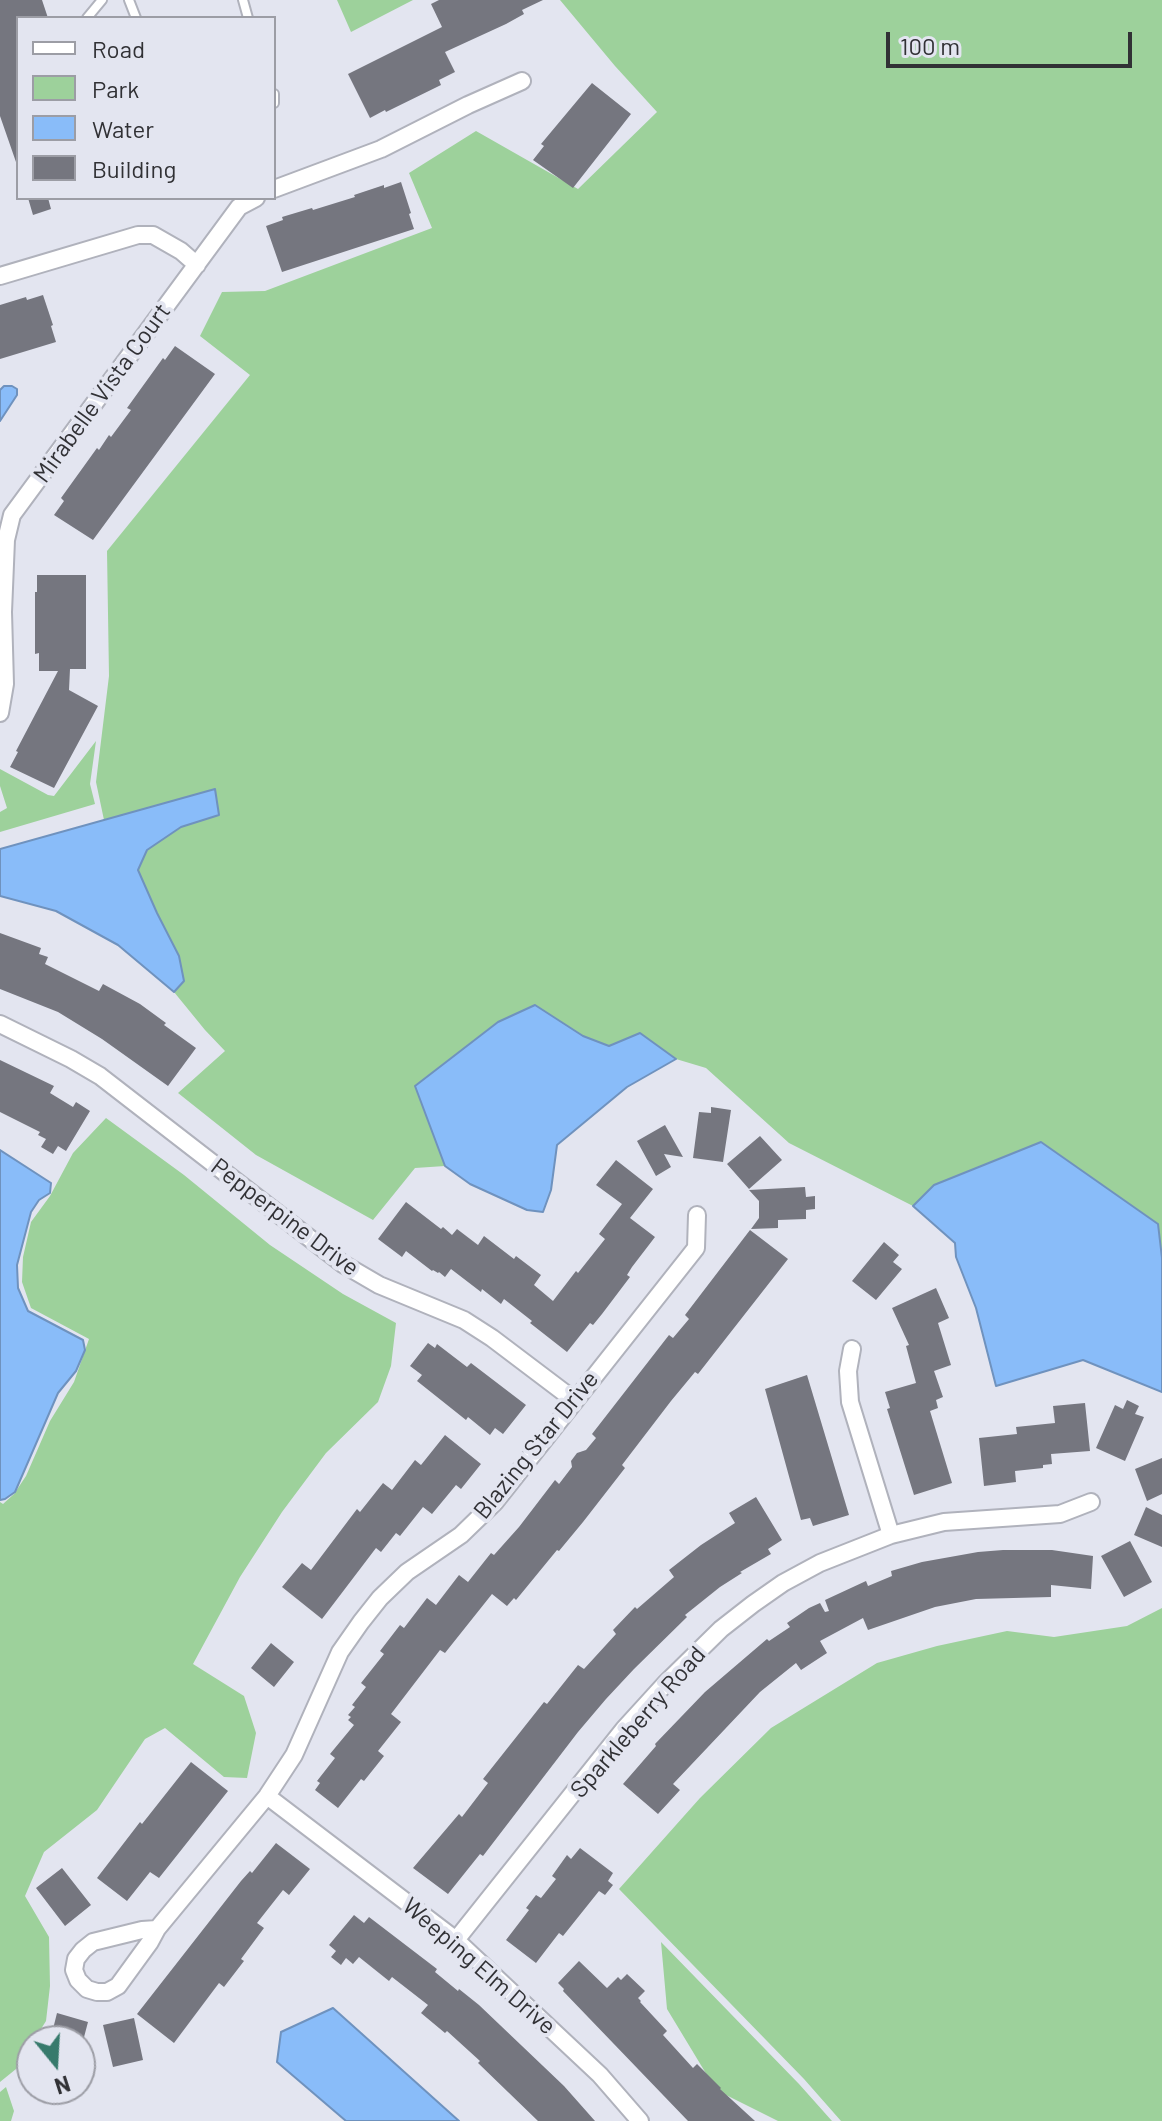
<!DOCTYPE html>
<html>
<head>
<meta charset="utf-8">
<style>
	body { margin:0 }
	#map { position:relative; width:1162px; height:2121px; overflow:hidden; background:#e3e5f0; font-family:Barlow,sans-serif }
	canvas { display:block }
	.legend { position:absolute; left:16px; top:16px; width:260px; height:184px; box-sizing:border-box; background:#e3e5f0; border:2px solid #9c9da5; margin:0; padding:10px 14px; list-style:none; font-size:24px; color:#313135 }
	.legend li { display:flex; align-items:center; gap:16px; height:40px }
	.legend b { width:40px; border:2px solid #9c9da5 }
	.north { position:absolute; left:16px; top:2025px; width:80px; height:80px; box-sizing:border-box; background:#e3e5f0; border:2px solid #9c9da5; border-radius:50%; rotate:162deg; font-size:22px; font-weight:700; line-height:32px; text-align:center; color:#313135 }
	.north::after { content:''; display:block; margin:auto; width:28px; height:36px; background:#377a6c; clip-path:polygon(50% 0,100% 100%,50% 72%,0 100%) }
	.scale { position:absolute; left:886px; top:32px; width:246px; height:36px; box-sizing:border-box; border:4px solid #313135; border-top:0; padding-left:10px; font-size:24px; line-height:28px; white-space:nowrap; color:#313135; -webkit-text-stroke:6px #e3e5f0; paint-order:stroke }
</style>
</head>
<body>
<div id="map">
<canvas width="1162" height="2121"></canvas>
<ul class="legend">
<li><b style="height:10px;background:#fff"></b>Road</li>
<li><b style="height:22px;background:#9dd19b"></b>Park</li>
<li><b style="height:22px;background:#89bcf9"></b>Water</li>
<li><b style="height:22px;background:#75767f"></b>Building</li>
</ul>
<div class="north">N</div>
<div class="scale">100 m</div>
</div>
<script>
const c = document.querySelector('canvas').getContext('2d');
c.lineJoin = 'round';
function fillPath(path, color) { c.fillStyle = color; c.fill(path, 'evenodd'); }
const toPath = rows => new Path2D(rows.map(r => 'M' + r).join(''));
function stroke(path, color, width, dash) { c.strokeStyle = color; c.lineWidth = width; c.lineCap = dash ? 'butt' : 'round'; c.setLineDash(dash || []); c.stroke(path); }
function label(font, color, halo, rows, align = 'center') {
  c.font = font + ' Barlow,sans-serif'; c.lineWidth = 8; c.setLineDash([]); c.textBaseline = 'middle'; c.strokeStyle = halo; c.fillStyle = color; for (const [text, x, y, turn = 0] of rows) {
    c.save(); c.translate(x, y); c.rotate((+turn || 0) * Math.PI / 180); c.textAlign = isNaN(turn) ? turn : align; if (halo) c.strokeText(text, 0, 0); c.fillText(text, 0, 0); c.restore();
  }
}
fillPath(toPath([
	[337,0,413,0,351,32],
	[560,0,1162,0,1162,1258,1157,1224,934,1185,913,1206,789,1143,706,1068,676,1059,640,1033,610,1046,583,1036,535,1005,416,1085,445,1166,415,1168,373,1220,256,1155,178,1093,225,1051,205,1030,174,992,184,981,179,957,157,913,138,870,147,850,181,827,219,815,214,789,104,820,96,782,109,676,107,551,250,375,200,336,222,292,265,291,432,228,409,173,476,131,578,189,657,112,615,66],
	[96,741,90,784,95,804,0,832,0,812,7,808,0,786,0,769,48,795,54,796],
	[106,1118,184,1175,270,1245,343,1294,396,1323,391,1366,378,1402,326,1453,282,1512,240,1577,193,1664,244,1696,256,1733,247,1778,224,1777,165,1728,145,1739,97,1810,44,1852,25,1896,49,1937,50,1986,46,2021,16,2069,0,2082,0,1502,3,1504,14,1494,26,1476,50,1421,74,1382,89,1339,31,1308,22,1282,23,1257,31,1222,50,1196,73,1153],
	[1162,1608,1162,2121,841,2121,804,2079,619,1889,700,1798,771,1728,877,1663,937,1646,1007,1631,1054,1637,1127,1626],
	[661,1942,799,2084,832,2121,778,2121,716,2090,667,2009],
	[6,2087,14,2111,11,2121,0,2121,0,2092]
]), '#9dd19b');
const water = toPath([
	[4,386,12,386,17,389,17,395,0,421,0,390,4,386],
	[215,789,219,815,181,827,147,850,138,870,157,913,179,956,184,981,174,992,118,945,56,911,0,896,0,849,215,789],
	[535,1005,583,1036,609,1046,640,1033,676,1059,627,1087,557,1145,551,1190,543,1212,527,1210,470,1184,445,1166,415,1086,498,1022,535,1005],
	[1041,1142,1158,1224,1162,1258,1162,1392,1083,1360,996,1386,976,1308,956,1257,955,1243,913,1206,934,1185,1041,1142],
	[0,1150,51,1183,50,1193,39,1200,31,1212,17,1265,18,1288,28,1311,83,1340,85,1350,76,1371,58,1393,15,1492,5,1499,0,1500,0,1150],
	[333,2008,459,2121,346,2121,277,2062,281,2032,333,2008]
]);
fillPath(water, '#89bcf9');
stroke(water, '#6f92be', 2);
fillPath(toPath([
	[0,0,42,0,48,18,18,18,18,162,16,162,0,116],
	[439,0,543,0,522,10,524,14,506,24,445,52,455,72,439,80,441,85,386,112,385,110,370,118,348,74,442,27,431,4],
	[592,83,631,114,573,188,533,160,544,146,541,144],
	[401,182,411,213,409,214,414,229,282,272,266,226,283,220,282,217,312,208,313,210,355,197,354,195,384,185,384,188],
	[28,198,48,198,51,209,33,215],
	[43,295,53,325,51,326,56,342,0,359,0,305,26,297,27,300],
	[175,346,215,374,93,540,54,515,64,501,61,498,97,448,99,450,109,435,111,437,131,410,127,408,163,358,165,360],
	[37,575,86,575,86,669,70,669,69,690,98,706,54,788,10,767,18,752,16,751,58,671,39,671,39,653,35,654,35,592,37,592],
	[0,933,41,948,39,954,48,957,45,964,99,991,103,984,140,1004,166,1023,164,1025,196,1048,168,1086,102,1039,58,1012,0,989],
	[0,1060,54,1086,50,1093,73,1107,76,1102,90,1111,66,1151,58,1146,53,1154,41,1147,46,1139,38,1135,40,1132,0,1112],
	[711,1107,731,1110,723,1162,693,1158,699,1112,711,1113],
	[665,1125,683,1157,664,1154,671,1167,656,1176,637,1141],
	[760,1136,782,1160,749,1189,727,1164],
	[616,1160,653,1189,630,1218,655,1237,632,1267,627,1275,630,1277,602,1314,593,1325,590,1323,567,1352,530,1323,532,1321,504,1299,501,1304,482,1289,481,1292,451,1269,445,1277,439,1272,438,1273,433,1270,432,1271,406,1251,402,1257,378,1239,406,1202,441,1229,443,1227,452,1235,457,1229,478,1245,484,1236,514,1259,516,1256,541,1275,534,1285,553,1301,576,1271,578,1273,605,1239,599,1234,622,1204,596,1185],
	[805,1187,806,1197,815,1196,815,1209,806,1210,806,1219,778,1220,778,1228,751,1229,759,1218,759,1201,749,1190],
	[750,1230,788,1259,698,1374,695,1372,671,1401,622,1465,625,1468,583,1522,559,1551,557,1550,516,1600,514,1598,507,1606,492,1594,445,1653,440,1650,391,1714,401,1722,378,1751,384,1756,364,1781,361,1779,338,1808,315,1790,320,1783,317,1781,335,1758,330,1754,354,1725,348,1720,351,1717,348,1715,355,1707,352,1705,366,1687,361,1683,384,1654,380,1651,400,1625,404,1628,427,1598,436,1605,459,1575,468,1582,491,1553,494,1555,519,1527,555,1480,559,1484,572,1467,571,1461,577,1453,586,1450,596,1438,592,1434,669,1335,673,1338,689,1319,685,1315],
	[884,1242,899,1255,893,1262,902,1269,876,1300,852,1281],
	[936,1288,949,1318,938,1323,951,1365,934,1371,943,1397,936,1400,938,1408,930,1411,952,1483,914,1495,887,1409,890,1408,885,1392,916,1383,906,1346,909,1345,892,1308],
	[428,1343,435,1348,437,1344,467,1367,471,1363,526,1405,503,1434,495,1428,490,1435,468,1417,466,1420,417,1381,422,1375,410,1366],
	[807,1375,849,1515,813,1526,810,1518,801,1520,765,1389],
	[1127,1400,1139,1406,1135,1414,1144,1417,1125,1461,1096,1448,1115,1405,1123,1409],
	[1085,1403,1090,1451,1051,1454,1052,1464,1043,1465,1043,1468,1015,1471,1016,1482,984,1486,979,1438,1017,1434,1016,1427,1055,1423,1053,1406],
	[445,1435,481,1464,461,1489,456,1485,432,1514,423,1507,400,1536,396,1533,381,1552,376,1548,322,1619,282,1587,302,1563,311,1570,357,1509,360,1512,383,1483,392,1490,415,1460,421,1465],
	[1162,1458,1162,1494,1147,1501,1135,1469],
	[756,1497,782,1540,768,1549,771,1554,740,1572,742,1573,720,1587,685,1615,687,1617,634,1669,606,1699,578,1732,483,1856,480,1854,448,1894,413,1868,459,1814,462,1817,488,1783,483,1779,544,1702,547,1704,578,1665,584,1669,616,1634,613,1630,635,1607,637,1609,674,1577,669,1570,701,1545,735,1523,729,1513],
	[1146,1507,1162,1515,1162,1547,1134,1535],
	[1130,1541,1152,1582,1124,1597,1101,1556],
	[1003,1550,1052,1550,1093,1556,1091,1589,1051,1585,1051,1597,976,1599,935,1607,868,1630,863,1618,820,1641,827,1653,801,1670,796,1663,760,1692,673,1784,680,1790,658,1814,623,1784,656,1746,655,1744,705,1692,767,1639,769,1641,790,1627,787,1623,809,1608,820,1603,825,1612,829,1611,825,1600,866,1581,868,1586,892,1576,891,1571,922,1562,978,1552],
	[271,1643,294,1662,274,1687,251,1668],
	[191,1762,228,1791,159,1878,150,1872,127,1901,97,1878,140,1822,142,1824],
	[276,1843,310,1869,289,1895,283,1890,257,1923,264,1928,241,1959,244,1961,224,1987,219,1983,174,2043,137,2014,241,1881,250,1871,252,1873],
	[580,1848,613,1873,608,1881,613,1885,605,1895,599,1891,563,1936,559,1933,536,1963,506,1940,529,1910,526,1908,536,1895,541,1898,556,1879,552,1876,567,1855,571,1859],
	[62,1868,91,1905,65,1926,36,1888],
	[354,1915,364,1923,369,1917,437,1969,435,1972,458,1991,459,1989,479,2005,564,2086,595,2121,538,2121,478,2063,480,2061,447,2031,445,2033,421,2013,428,2005,392,1977,389,1981,359,1957,353,1964,346,1958,341,1965,331,1957,336,1951,329,1945],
	[579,1961,607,1988,618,1977,621,1980,627,1974,645,1991,638,1998,641,2001,640,2002,667,2031,663,2035,693,2068,697,2064,721,2088,720,2089,755,2121,688,2121,563,1991,564,1989,558,1983],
	[57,2013,88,2022,83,2041,50,2041],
	[134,2018,143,2060,113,2067,103,2025]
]), '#75767f');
const lane = toPath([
	[129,0,136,18],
	[243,0,248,18],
	[87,18,102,0],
	[274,94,274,103]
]);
const street = toPath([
	[274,189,381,149,468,105,522,81],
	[0,276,138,235,153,235,181,251,197,265],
	[0,713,5,684,3,612,6,540,12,515,239,207,256,198],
	[0,1024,71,1059,100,1076,343,1264,379,1285,464,1320,492,1338,574,1400],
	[852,1349,848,1371,850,1402,891,1535],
	[267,1796,456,1940,600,2075,640,2121],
	[157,1929,142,1930,93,1942,83,1950,76,1959,74,1970,78,1980,87,1989,97,1992,107,1992,118,1986,150,1942,157,1929,267,1796,294,1755,340,1652,361,1622,380,1598,407,1572,461,1535,495,1502,696,1248,697,1215],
	[456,1940,624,1729,665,1684,721,1629,753,1604,783,1583,820,1563,891,1535,944,1522,1060,1514,1091,1502]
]);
stroke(lane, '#b0b2bc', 12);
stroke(street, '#b0b2bc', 20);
stroke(lane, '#fff', 8);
stroke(street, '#fff', 16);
label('24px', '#313135', '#e3e5f0', [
	["Mirabelle Vista Court",102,393,-54],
	["Pepperpine Drive",285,1217,37],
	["Blazing Star Drive",536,1445,-51],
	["Sparkleberry Road",638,1722,-49],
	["Weeping Elm Drive",479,1966,41]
]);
</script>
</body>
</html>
